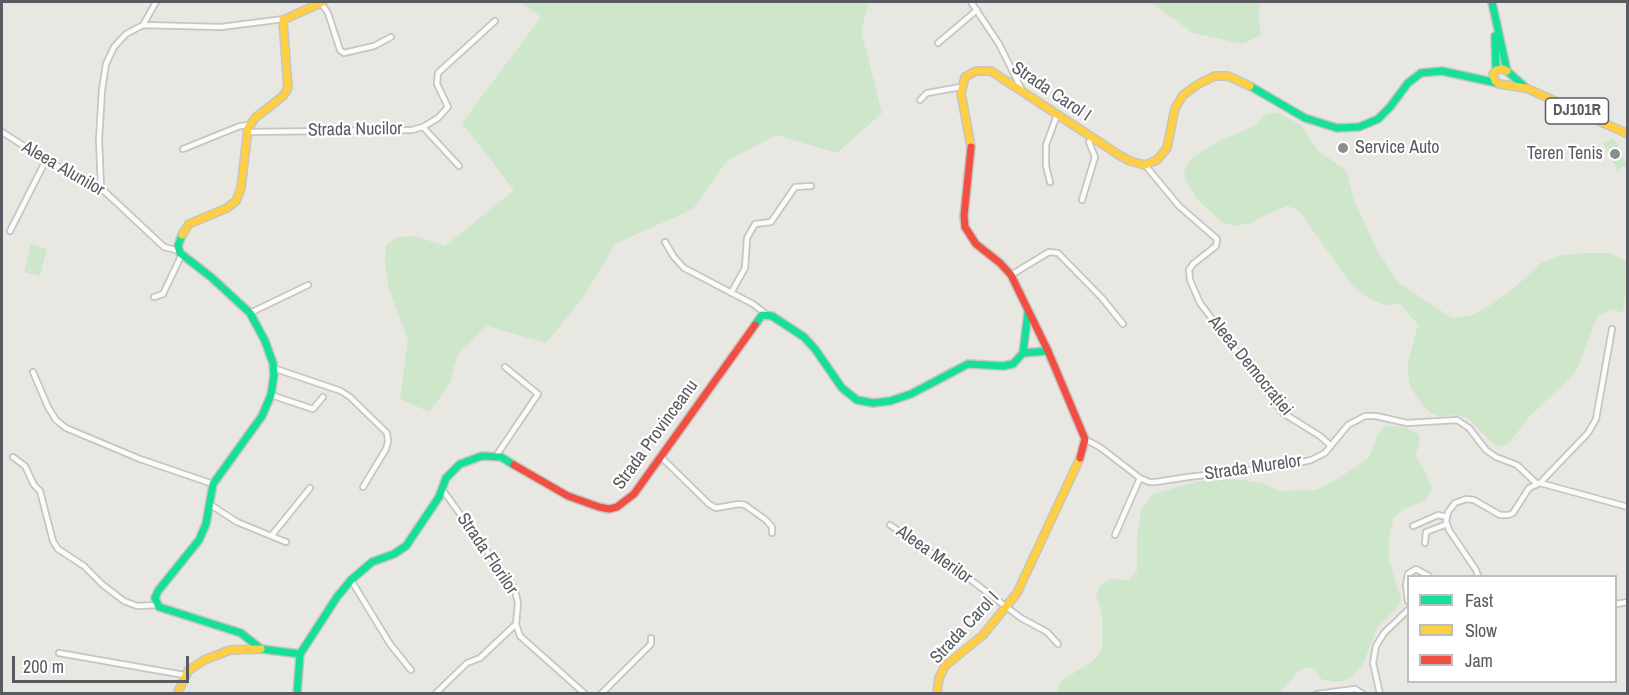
<!DOCTYPE html>
<html>
<head>
<meta charset="utf-8">
<style>
	body { margin:0 }
	#map { position:relative; width:1629px; height:695px; overflow:hidden; background:#e8e7e2; font-family:"Archivo Narrow",sans-serif }
	canvas { display:block }
	.frame { position:absolute; inset:0; border:3px solid #585c61; pointer-events:none }
	.legend { position:absolute; left:1407px; top:575px; width:210px; height:108px; box-sizing:border-box; background:#fff; border:2px solid #bcbec0; margin:0; padding:8px 10px; list-style:none; font-size:18px; color:#585c61 }
	.legend li { display:flex; align-items:center; gap:12px; height:30px }
	.legend b { width:30px; border:2px solid #bcbec0 }
	.scale { position:absolute; left:12px; top:656px; width:177px; height:27px; box-sizing:border-box; border:3px solid #585c61; border-top:0; padding-left:8px; font-size:18px; line-height:21px; white-space:nowrap; color:#585c61; -webkit-text-stroke:4px #fff; paint-order:stroke }
</style>
</head>
<body>
<div id="map">
<canvas width="1629" height="695"></canvas>
<div class="frame"></div>
<ul class="legend">
<li><b style="height:8px;background:#16e098"></b>Fast</li>
<li><b style="height:8px;background:#ffcf43"></b>Slow</li>
<li><b style="height:8px;background:#f24e42"></b>Jam</li>
</ul>
<div class="scale">200 m</div>
</div>
<script>
const c = document.querySelector('canvas').getContext('2d');
c.lineJoin = 'round';
function fillPath(path, color) { c.fillStyle = color; c.fill(path, 'evenodd'); }
const toPath = rows => new Path2D(rows.map(r => 'M' + r).join(''));
function stroke(path, color, width, dash) { c.strokeStyle = color; c.lineWidth = width; c.lineCap = dash ? 'butt' : 'round'; c.setLineDash(dash || []); c.stroke(path); }
function label(font, color, halo, rows, align = 'center') {
  c.font = font + ' "Archivo Narrow",sans-serif'; c.lineWidth = 4.5; c.setLineDash([]); c.textBaseline = 'middle'; c.strokeStyle = halo; c.fillStyle = color; for (const [text, x, y, turn = 0] of rows) {
    c.save(); c.translate(x, y); c.rotate((+turn || 0) * Math.PI / 180); c.textAlign = isNaN(turn) ? turn : align; if (halo) c.strokeText(text, 0, 0); c.fillText(text, 0, 0); c.restore();
  }
}
fillPath(toPath([
	[520,2,869,2,861,31,882,113,837,153,776,135,727,161,693,209,615,244,583,298,546,343,487,326,458,354,449,385,429,412,400,399,408,339,388,287,385,261,386,245,398,237,415,236,445,246,514,190,462,123,541,17],
	[1150,2,1261,2,1258,14,1261,35,1243,44,1193,33],
	[1277,112,1301,125,1317,150,1346,170,1354,200,1377,250,1398,282,1452,318,1472,315,1492,304,1514,288,1541,263,1562,255,1586,253,1610,253,1627,262,1627,283,1623,313,1611,309,1597,317,1576,372,1530,416,1509,443,1502,446,1494,445,1468,418,1455,415,1440,417,1431,413,1422,405,1410,386,1407,367,1418,325,1400,303,1387,306,1370,299,1353,286,1298,210,1287,206,1265,215,1252,223,1234,226,1222,222,1197,199,1186,181,1184,169,1193,157,1221,140,1255,126,1265,115],
	[1614,138,1627,165,1617,170,1603,143],
	[31,244,47,249,40,276,24,272],
	[1386,426,1404,427,1419,434,1420,443,1415,455,1424,469,1432,489,1426,500,1404,509,1394,517,1389,537,1389,560,1401,599,1398,607,1377,628,1363,664,1352,677,1342,681,1333,682,1321,679,1314,669,1307,667,1300,670,1279,693,1056,693,1061,681,1093,661,1102,649,1102,614,1096,595,1101,584,1112,579,1128,580,1137,571,1137,538,1141,510,1153,494,1196,482,1233,479,1263,483,1280,491,1316,490,1337,479,1369,458,1377,435]
]), '#cee7cb');
const street = toPath([
	[971,2,999,44,1022,90],
	[321,3,328,13,340,50,344,53,374,46,391,37],
	[143,25,156,2],
	[938,43,977,10],
	[920,100,927,93,961,87],
	[423,127,459,166],
	[2,132,46,160,101,188,164,247,179,251],
	[247,132,412,130,423,127,438,118,448,107,437,84,438,73,495,21],
	[183,149,240,126,250,125],
	[1145,165,1179,206,1217,239,1216,246,1193,264,1189,270,1190,280,1200,303,1283,413,1320,436,1331,446],
	[1050,182,1046,166,1046,145,1057,115],
	[101,188,99,139,102,90,106,64,114,47,126,34,143,25,221,27,284,19],
	[1082,200,1095,157,1089,142,1092,138],
	[10,231,46,160],
	[665,242,674,257,684,268,753,304,766,314],
	[1011,275,1049,252,1058,253,1102,298,1123,324],
	[731,293,745,268,747,238,755,224,771,222,795,187,811,186],
	[154,297,163,294,182,254],
	[250,313,308,285],
	[273,368,341,391,350,397,387,433,388,442,386,449,363,487],
	[33,372,48,407,56,420,66,428,140,459,213,484],
	[271,395,313,409,323,397],
	[1085,439,1101,448,1140,478,1149,482,1156,482,1188,477,1285,466,1311,460,1325,453,1348,425,1365,416,1376,416,1407,423,1457,420,1469,428,1486,450,1496,457,1517,465,1536,483],
	[496,456,538,394,505,367],
	[660,456,709,504,716,508,739,504,745,505,766,520,772,527,772,533],
	[13,457,25,466,34,485,40,491,53,541,58,549,84,566,103,585,124,601,137,606,157,605],
	[1540,483,1628,507],
	[442,489,515,590,518,603,516,624,520,636,585,694],
	[211,505,237,522,286,542],
	[890,525,963,574,1021,618,1047,632,1058,644],
	[1413,526,1438,515,1447,517],
	[272,535,310,488],
	[1115,535,1140,478],
	[1425,543,1426,532,1447,524],
	[1478,576,1476,570,1449,530,1446,521,1448,512,1455,503,1466,499,1474,500,1500,515,1509,515,1513,513,1529,488,1540,483,1588,433,1596,419,1612,329],
	[351,580,390,644,411,670],
	[1408,601,1406,585,1408,574,1416,569,1429,576],
	[1616,604,1628,602],
	[59,653,184,675],
	[435,694,467,663,480,658,516,624],
	[601,694,651,644,651,638],
	[1317,694,1355,689,1363,694],
	[1380,694,1373,663,1376,646,1384,633,1408,610]
]);
const fast = toPath([
	[1492,2,1507,71,1524,86],
	[1495,36,1496,70],
	[1250,86,1305,118,1337,128,1359,127,1378,119,1390,107,1408,83,1421,73,1442,71,1497,83],
	[182,235,178,246,180,253,211,277,250,313,265,341,273,363,274,375,271,395,262,416,213,484,206,524,199,540,158,591,155,598,159,607,241,633,261,649,300,654],
	[755,325,762,315,772,316,804,337,815,349,842,388,857,400,873,403,890,401,911,394,968,364,1003,366,1013,364,1023,353,1028,312],
	[1023,353,1048,351],
	[297,694,300,654,337,597,351,580,372,562,394,554,406,546,439,497,446,478,460,464,482,456,501,457,514,465]
]);
const slow = toPath([
	[1507,71,1503,69,1496,70,1493,74,1495,81,1499,84,1526,88,1628,134],
	[971,147,961,93,965,77,976,71,991,71,1119,155,1130,161,1145,165,1157,160,1167,148,1175,108,1183,95,1200,83,1215,76,1228,76,1250,86],
	[182,235,189,224,227,208,236,201,241,188,248,128,255,118,283,96,288,88,283,20,323,2],
	[177,694,188,671,204,660,230,650,261,649],
	[937,694,939,678,945,666,983,635,1017,593,1080,458]
]);
const jam = toPath([
	[971,147,964,216,965,227,976,244,1000,263,1011,275,1048,351,1085,439,1080,458],
	[514,465,568,496,599,507,609,509,617,507,634,494,755,325]
]);
stroke(street, '#c5c5c3', 8);
stroke(fast, '#c5c5c4', 10);
stroke(slow, '#c5c5c4', 10);
stroke(jam, '#c5c5c4', 10);
stroke(street, '#fcfbfb', 4.5);
stroke(fast, '#16e098', 7);
stroke(slow, '#ffcf43', 7);
stroke(jam, '#f24e42', 7);
for (const [x, y, r, color] of [
	[1343,148,6,"#8a8d8e"],
	[1615,154,6,"#8a8d8e"]
]) { const dot = new Path2D(); dot.arc(x, y, r, 0, 2 * Math.PI); c.fillStyle = color; c.fill(dot); stroke(dot, '#fff', 2); }
for (const [x, y, w] of [
	[1577,111,63]
]) { const box = new Path2D(); box.roundRect(x - w / 2, y - 13, w, 26, 4.5); c.fillStyle = '#fff'; c.fill(box); stroke(box, '#585c61', 1.5); }
label('bold 16px', '#585c61', null, [
	["DJ101R",1577,111]
]);
label('18px', '#585c61', '#fff', [
	["Strada Carol I",1051,92,34],
	["Strada Nucilor",355,130,-1],
	["Aleea Alunilor",63,169,30],
	["Aleea Democrației",1250,366,51],
	["Strada Provinceanu",656,435,-54],
	["Strada Murelor",1253,468,-8],
	["Strada Florilor",487,554,56],
	["Aleea Merilor",934,555,35],
	["Strada Carol I",965,628,-47]
]);
label('18px', '#585c61', '#fff', [
	["Service Auto",1355,148],
	["Teren Tenis",1603,154,"right"]
], 'left');
</script>
</body>
</html>
